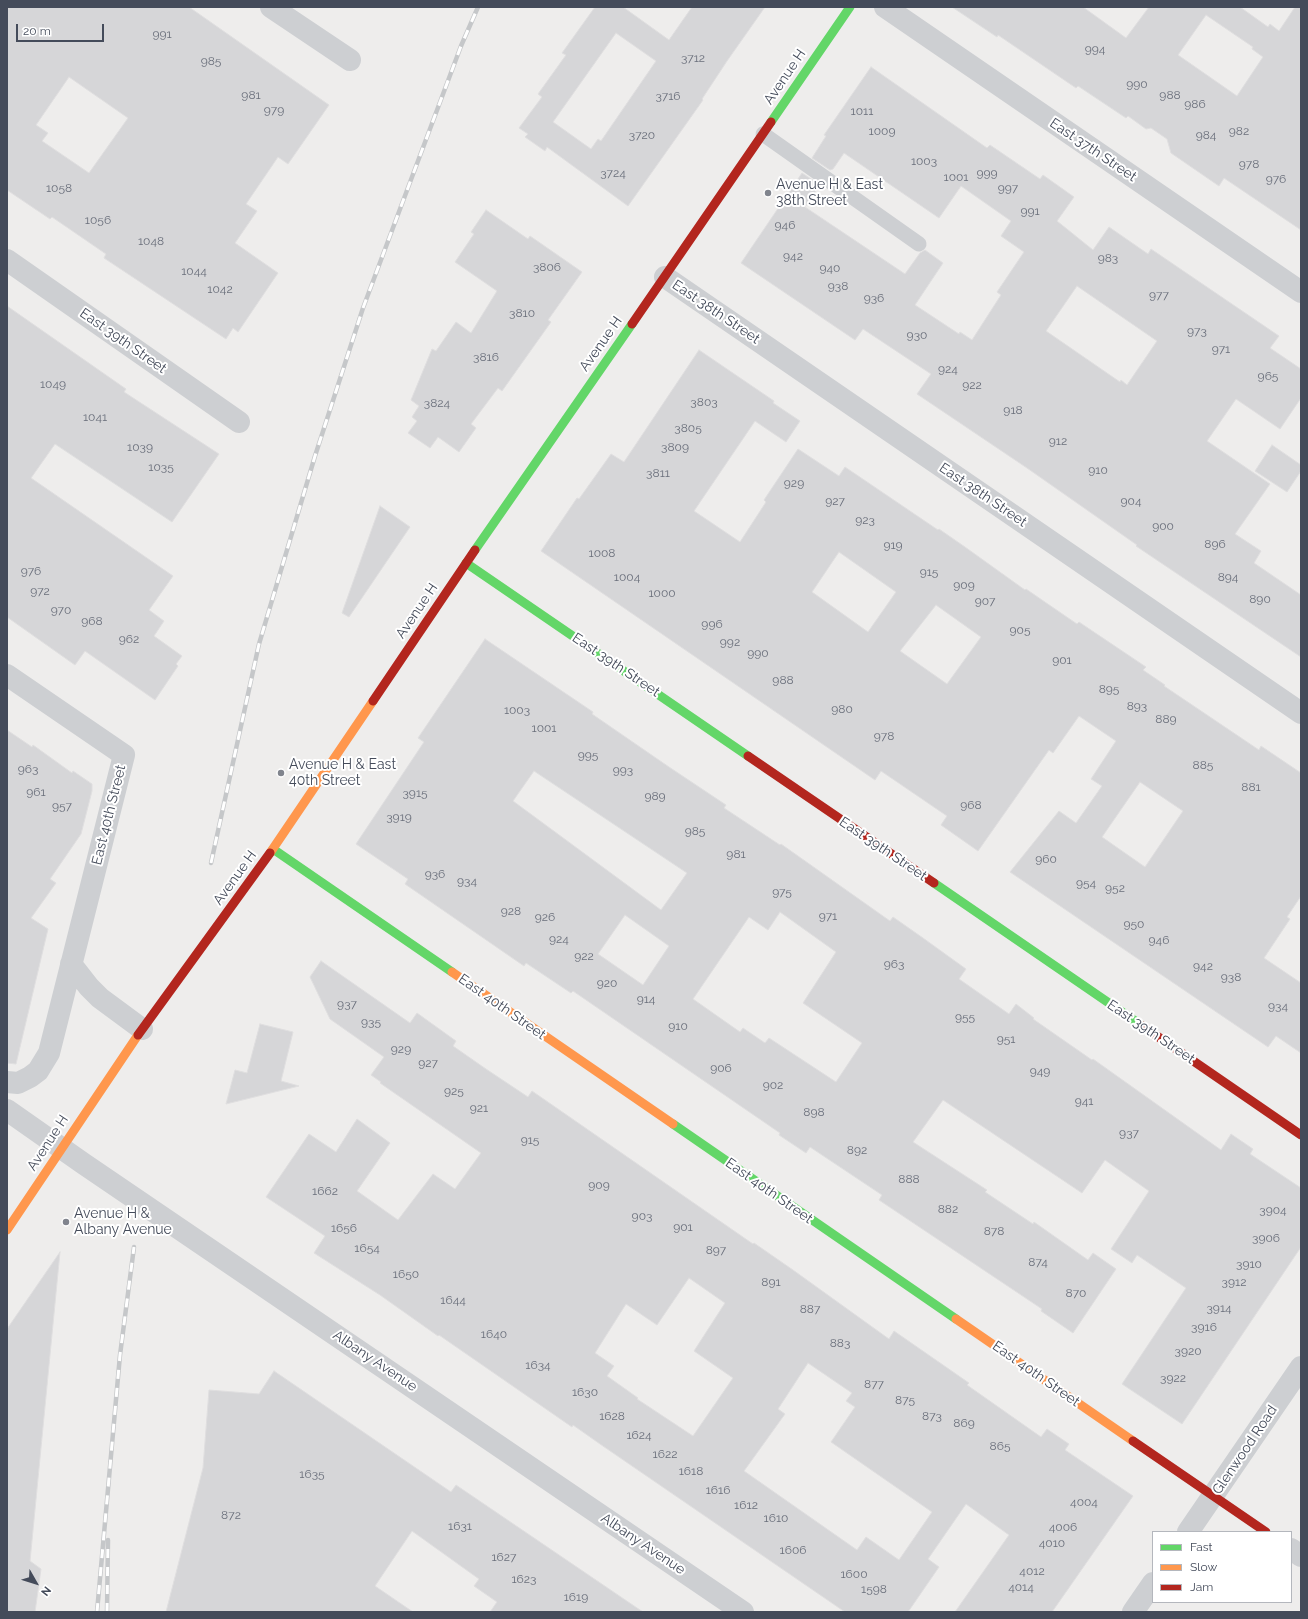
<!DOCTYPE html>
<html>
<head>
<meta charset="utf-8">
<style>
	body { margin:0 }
	#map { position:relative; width:1308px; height:1619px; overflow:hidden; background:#eeedec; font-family:Raleway,sans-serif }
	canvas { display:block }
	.frame { position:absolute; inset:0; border:8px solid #444b5a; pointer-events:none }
	.legend { position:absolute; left:1152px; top:1531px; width:140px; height:72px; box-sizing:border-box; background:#fff; border:1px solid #b4b7bd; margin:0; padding:5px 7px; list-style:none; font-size:12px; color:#444b5a }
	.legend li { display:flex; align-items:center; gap:8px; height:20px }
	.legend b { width:20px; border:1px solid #b4b7bd }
	.north { position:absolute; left:16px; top:1563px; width:40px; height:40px; -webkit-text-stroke:3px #fff; paint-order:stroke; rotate:129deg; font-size:11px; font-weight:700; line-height:16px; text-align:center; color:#444b5a }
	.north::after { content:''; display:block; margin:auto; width:14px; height:18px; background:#444b5a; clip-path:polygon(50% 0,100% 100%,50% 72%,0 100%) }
	.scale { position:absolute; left:16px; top:24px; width:88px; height:18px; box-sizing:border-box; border:2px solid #444b5a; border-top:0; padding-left:5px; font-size:12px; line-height:14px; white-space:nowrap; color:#444b5a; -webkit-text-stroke:3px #fff; paint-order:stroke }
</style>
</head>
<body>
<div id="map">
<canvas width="1308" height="1619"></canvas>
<div class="frame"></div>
<ul class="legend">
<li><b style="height:5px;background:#63d668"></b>Fast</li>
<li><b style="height:5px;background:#ff974d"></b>Slow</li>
<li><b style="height:5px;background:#b3261e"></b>Jam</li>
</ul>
<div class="north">N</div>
<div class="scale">20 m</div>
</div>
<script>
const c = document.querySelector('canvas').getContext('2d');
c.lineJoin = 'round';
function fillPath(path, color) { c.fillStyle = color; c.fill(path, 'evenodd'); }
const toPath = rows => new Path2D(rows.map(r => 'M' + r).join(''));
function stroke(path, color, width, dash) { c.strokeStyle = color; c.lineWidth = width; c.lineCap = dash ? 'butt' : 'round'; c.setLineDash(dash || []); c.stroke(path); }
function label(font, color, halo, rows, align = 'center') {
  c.font = font + ' Raleway,sans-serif'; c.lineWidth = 4; c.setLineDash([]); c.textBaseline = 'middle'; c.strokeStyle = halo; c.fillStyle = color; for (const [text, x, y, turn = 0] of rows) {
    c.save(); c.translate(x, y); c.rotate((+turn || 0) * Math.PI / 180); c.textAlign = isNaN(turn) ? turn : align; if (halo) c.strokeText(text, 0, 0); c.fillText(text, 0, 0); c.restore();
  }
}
const building = toPath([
	[7,7,189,7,329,105,288,164,278,157,246,204,257,211,235,243,278,273,238,332,233,328,226,339,104,258,106,254,52,217,50,219,7,190,7,7],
	[69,77,128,118,89,173,42,141,48,133,36,125,69,77],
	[595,7,623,7,669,40,692,7,765,7,727,61,702,99,703,100,628,206,547,147,545,151,525,137,528,134,519,128,542,97,538,94,566,55,562,53,595,7],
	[616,33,656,61,601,141,598,139,591,149,553,122,616,33],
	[952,7,1083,7,1126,38,1149,7,1240,7,1268,27,1270,24,1279,31,1295,7,1301,7,1301,230,1224,178,1219,186,1171,153,1167,139,1151,128,1146,129,1128,116,1126,118,1078,86,1076,88,998,35,997,37,952,7],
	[1206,15,1253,47,1252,49,1263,57,1237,96,1178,55,1206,15],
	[871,67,987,148,990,145,1040,179,1043,175,1074,197,1057,221,1093,250,1109,227,1148,254,1151,249,1279,336,1270,348,1301,369,1301,398,1280,429,1236,399,1207,441,1270,484,1235,534,1261,551,1254,563,1301,595,1301,657,1136,546,1137,545,1027,468,917,394,931,374,863,329,855,340,741,263,802,173,820,185,805,207,905,274,920,253,925,250,943,263,915,305,959,334,960,332,972,340,1001,295,997,292,1024,252,1001,236,1011,221,961,186,939,218,844,153,833,169,830,170,812,158,826,136,824,135,871,67],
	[1077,286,1157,341,1127,385,1121,380,1120,382,1046,331,1077,286],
	[486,210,528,239,530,236,582,272,548,320,551,322,502,391,498,388,471,424,476,428,459,452,438,437,430,448,408,433,417,421,412,417,419,406,411,400,432,349,436,351,456,322,471,333,497,291,455,262,474,234,471,232,486,210],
	[7,306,126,389,124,392,219,454,172,522,55,444,31,478,173,576,149,610,164,621,154,636,182,656,176,664,178,666,155,700,85,651,75,665,7,617,7,306],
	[699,350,774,401,773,403,800,421,786,442,755,421,694,511,740,542,766,502,764,500,798,449,839,476,845,467,938,530,939,529,965,547,1025,590,1026,589,1077,624,1079,622,1146,667,1143,670,1165,685,1164,686,1259,750,1261,746,1301,773,1301,896,1287,917,1290,919,1264,958,1301,983,1301,1053,1276,1036,1268,1047,1010,872,1059,811,1076,823,1102,786,1091,779,1116,741,1079,716,1053,753,1049,750,978,851,941,825,947,816,881,771,875,780,541,551,577,498,579,499,611,454,624,462,699,350],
	[839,552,896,592,868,632,812,592,839,552],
	[936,605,981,637,947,684,900,651,936,605],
	[1140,782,1183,811,1145,867,1102,837,1140,782],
	[1272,445,1301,465,1301,471,1287,492,1255,471,1272,445],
	[380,506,410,527,349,617,342,613,380,506],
	[485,639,593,712,592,714,669,767,726,805,724,808,780,845,781,844,890,921,893,917,923,938,966,969,959,979,1009,1014,1016,1004,1034,1018,1033,1019,1092,1060,1093,1059,1221,1150,1231,1134,1253,1149,1250,1154,1301,1188,1301,1247,1182,1424,1122,1384,1186,1288,1137,1255,1132,1263,1111,1249,1149,1191,1105,1160,1082,1193,943,1100,913,1142,987,1190,985,1192,1033,1224,1034,1222,1088,1260,1093,1253,1116,1269,1073,1333,1041,1311,1042,1309,879,1200,882,1195,810,1147,806,1153,779,1135,780,1133,573,991,571,993,526,963,524,966,405,884,408,879,356,844,424,742,418,738,485,639],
	[534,771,687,873,661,910,513,801,534,771],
	[780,912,836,952,803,1003,862,1043,836,1082,769,1038,765,1043,743,1028,740,1032,693,999,749,917,768,930,780,912],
	[625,915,669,946,643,985,598,954,625,915],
	[7,730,32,747,33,745,72,773,73,771,92,784,92,791,81,834,50,879,56,883,31,918,48,929,16,1064,7,1063,7,730],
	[321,961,410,1023,417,1013,456,1041,453,1046,486,1069,528,1097,532,1091,753,1244,754,1243,793,1270,889,1339,894,1331,969,1383,967,1385,1041,1437,1047,1429,1069,1444,1065,1450,1133,1496,1052,1612,955,1612,1009,1535,966,1504,928,1559,939,1567,908,1612,845,1612,600,1444,573,1425,572,1427,439,1335,438,1336,380,1295,314,1253,325,1236,266,1197,309,1134,336,1152,357,1119,390,1143,357,1191,398,1220,433,1174,455,1189,481,1153,380,1083,381,1082,371,1075,384,1057,330,1019,310,977,321,961],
	[689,1278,725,1303,694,1351,733,1378,693,1436,637,1399,638,1398,607,1376,614,1366,595,1353,626,1304,657,1325,689,1278],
	[808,1363,852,1393,846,1401,855,1407,831,1442,932,1512,899,1560,866,1537,857,1550,744,1471,785,1414,778,1409,808,1363],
	[260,1024,293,1032,281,1081,299,1086,226,1104,235,1070,247,1073,260,1024],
	[60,1252,30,1561,41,1569,35,1612,7,1612,7,1329,60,1252],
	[274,1371,451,1492,456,1485,643,1612,490,1612,497,1602,474,1586,479,1579,412,1531,375,1586,413,1612,166,1612,203,1468,209,1390,259,1394,274,1371]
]);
fillPath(building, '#d6d6d8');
stroke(building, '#dfdedf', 1);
stroke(toPath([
	[763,134,919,244]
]), '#cdcfd2', 15);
stroke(toPath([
	[271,7,350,60],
	[885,7,1301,292],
	[7,260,239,422],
	[665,277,1301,713],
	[7,675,124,755,49,1053,38,1071,30,1077,18,1083,7,1082],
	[71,964,89,987,100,998,142,1029],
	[7,1110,84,1164,743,1612],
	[1188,1532,1301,1367],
	[1291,1549,1301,1556],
	[1133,1612,1153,1583]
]), '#cdcfd2', 22);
stroke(toPath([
	[771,122,850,7],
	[475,550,632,324],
	[466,563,748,756],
	[273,849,452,972],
	[934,883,1141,1025],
	[673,1124,956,1319]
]), '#63d668', 9);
stroke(toPath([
	[270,853,373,701],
	[452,972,673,1124],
	[7,1230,138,1035],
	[956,1319,1133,1441]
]), '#ff974d', 9);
stroke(toPath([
	[632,324,771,122],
	[373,701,475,550],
	[748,756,934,883],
	[1141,1025,1301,1135],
	[138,1035,270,853],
	[1133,1441,1266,1532]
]), '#b3261e', 9);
const rail = toPath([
	[211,863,259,644,315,456,363,308,461,46,478,7],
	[97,1612,120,1355,134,1247],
	[107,1612,108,1540]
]);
stroke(rail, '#c5c7c9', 4.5);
stroke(rail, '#fff', 3, [9]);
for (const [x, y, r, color] of [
	[768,193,4,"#80848d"],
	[281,773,4,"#80848d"],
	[66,1222,4,"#80848d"]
]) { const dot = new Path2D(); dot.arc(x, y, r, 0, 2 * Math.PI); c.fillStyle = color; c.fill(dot); stroke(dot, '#fff', 1.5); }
label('12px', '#6a6f7b', null, [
	["991",162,34],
	["994",1095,49],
	["3712",693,58],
	["985",211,61],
	["990",1137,84],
	["981",251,95],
	["988",1170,95],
	["3716",668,96],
	["986",1195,104],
	["979",274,110],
	["1011",862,111],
	["1009",882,131],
	["982",1239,131],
	["3720",642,135],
	["984",1206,135],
	["1003",924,161],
	["978",1249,164],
	["3724",613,173],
	["999",987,173],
	["1001",956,177],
	["976",1276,179],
	["1058",59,188],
	["997",1008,188],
	["991",1030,211],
	["1056",98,220],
	["946",785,225],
	["1048",151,241],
	["942",793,256],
	["983",1108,258],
	["3806",547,267],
	["940",830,268],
	["1044",194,271],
	["938",838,286],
	["1042",220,289],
	["977",1159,295],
	["936",874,298],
	["3810",522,313],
	["973",1197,331],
	["930",917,335],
	["971",1221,349],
	["3816",486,357],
	["924",948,369],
	["965",1268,376],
	["1049",53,384],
	["922",972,385],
	["3803",704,402],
	["3824",437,403],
	["918",1013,410],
	["1041",95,417],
	["3805",688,428],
	["912",1058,441],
	["1039",140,447],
	["3809",675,447],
	["1035",161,467],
	["910",1098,470],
	["3811",658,473],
	["929",794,483],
	["927",835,501],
	["904",1131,501],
	["923",865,520],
	["900",1163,526],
	["896",1215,544],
	["919",893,545],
	["1008",602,553],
	["976",31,571],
	["915",929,572],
	["1004",627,577],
	["894",1228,577],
	["909",964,585],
	["972",40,591],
	["1000",662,593],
	["890",1260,599],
	["907",985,601],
	["970",61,610],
	["968",92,621],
	["996",712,624],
	["905",1020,630],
	["962",129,639],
	["992",730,642],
	["990",758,653],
	["901",1062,660],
	["988",783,680],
	["895",1109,689],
	["893",1137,706],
	["980",842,709],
	["1003",517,710],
	["889",1166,719],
	["1001",544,728],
	["978",884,736],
	["995",588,755],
	["885",1203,765],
	["963",28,769],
	["993",623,770],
	["881",1251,787],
	["961",36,792],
	["3915",415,793],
	["989",655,796],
	["968",971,805],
	["957",62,806],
	["3919",399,817],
	["985",695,831],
	["981",736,854],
	["960",1046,859],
	["936",435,874],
	["934",467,881],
	["954",1086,883],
	["952",1115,888],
	["975",782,892],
	["928",511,911],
	["971",828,916],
	["926",545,917],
	["950",1134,924],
	["924",559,939],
	["946",1159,940],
	["922",584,956],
	["963",894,964],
	["942",1203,966],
	["938",1231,977],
	["920",607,983],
	["914",646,999],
	["937",347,1004],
	["934",1278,1006],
	["955",965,1017],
	["935",371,1022],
	["910",678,1026],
	["951",1006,1039],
	["929",401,1049],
	["927",428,1063],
	["906",721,1068],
	["949",1040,1071],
	["902",773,1085],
	["925",454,1091],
	["941",1084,1101],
	["921",479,1108],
	["898",814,1112],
	["937",1129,1133],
	["915",530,1140],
	["892",857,1150],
	["888",909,1179],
	["909",599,1185],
	["1662",325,1191],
	["882",948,1209],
	["3904",1273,1210],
	["903",642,1216],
	["901",683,1227],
	["1656",344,1228],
	["878",994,1231],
	["3906",1266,1238],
	["1654",367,1248],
	["897",716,1250],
	["874",1038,1262],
	["3910",1249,1264],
	["1650",406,1274],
	["891",771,1282],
	["3912",1234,1282],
	["870",1076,1293],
	["1644",453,1300],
	["3914",1219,1308],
	["887",810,1309],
	["3916",1204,1327],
	["1640",494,1334],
	["883",840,1343],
	["3920",1188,1351],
	["1634",538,1365],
	["3922",1173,1378],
	["877",874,1384],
	["1630",585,1392],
	["875",905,1400],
	["1628",612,1416],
	["873",932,1416],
	["869",964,1423],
	["1624",639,1435],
	["865",1000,1446],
	["1622",665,1454],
	["1618",691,1471],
	["1635",312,1474],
	["1616",718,1490],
	["4004",1084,1502],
	["1612",746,1505],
	["872",231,1515],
	["1610",776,1518],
	["1631",460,1526],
	["4006",1063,1527],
	["4010",1052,1543],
	["1606",793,1550],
	["1627",504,1557],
	["4012",1032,1571],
	["1600",854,1574],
	["1623",524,1579],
	["4014",1021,1587],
	["1598",874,1589],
	["1619",576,1597]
]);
label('14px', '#444b5a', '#fff', [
	["Avenue H",785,77,-56],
	["East 37th Street",1093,150,34],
	["East 38th Street",716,312,34],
	["East 39th Street",123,341,35],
	["Avenue H",601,344,-55],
	["East 38th Street",983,495,34],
	["Avenue H",417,611,-56],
	["East 39th Street",616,665,34],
	["East 40th Street",109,815,-76],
	["East 39th Street",883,849,34],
	["Avenue H",235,878,-54],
	["East 40th Street",502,1007,35],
	["East 39th Street",1151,1032,34],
	["Avenue H",48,1143,-57],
	["East 40th Street",769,1191,35],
	["Albany Avenue",375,1361,34],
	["East 40th Street",1036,1374,35],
	["Glenwood Road",1245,1450,-56],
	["Albany Avenue",643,1544,34]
]);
label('14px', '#444b5a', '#fff', [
	["Avenue H & East",776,185],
	["38th Street",776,201],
	["Avenue H & East",289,765],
	["40th Street",289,781],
	["Avenue H &",74,1214],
	["Albany Avenue",74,1230]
], 'left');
</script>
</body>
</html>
